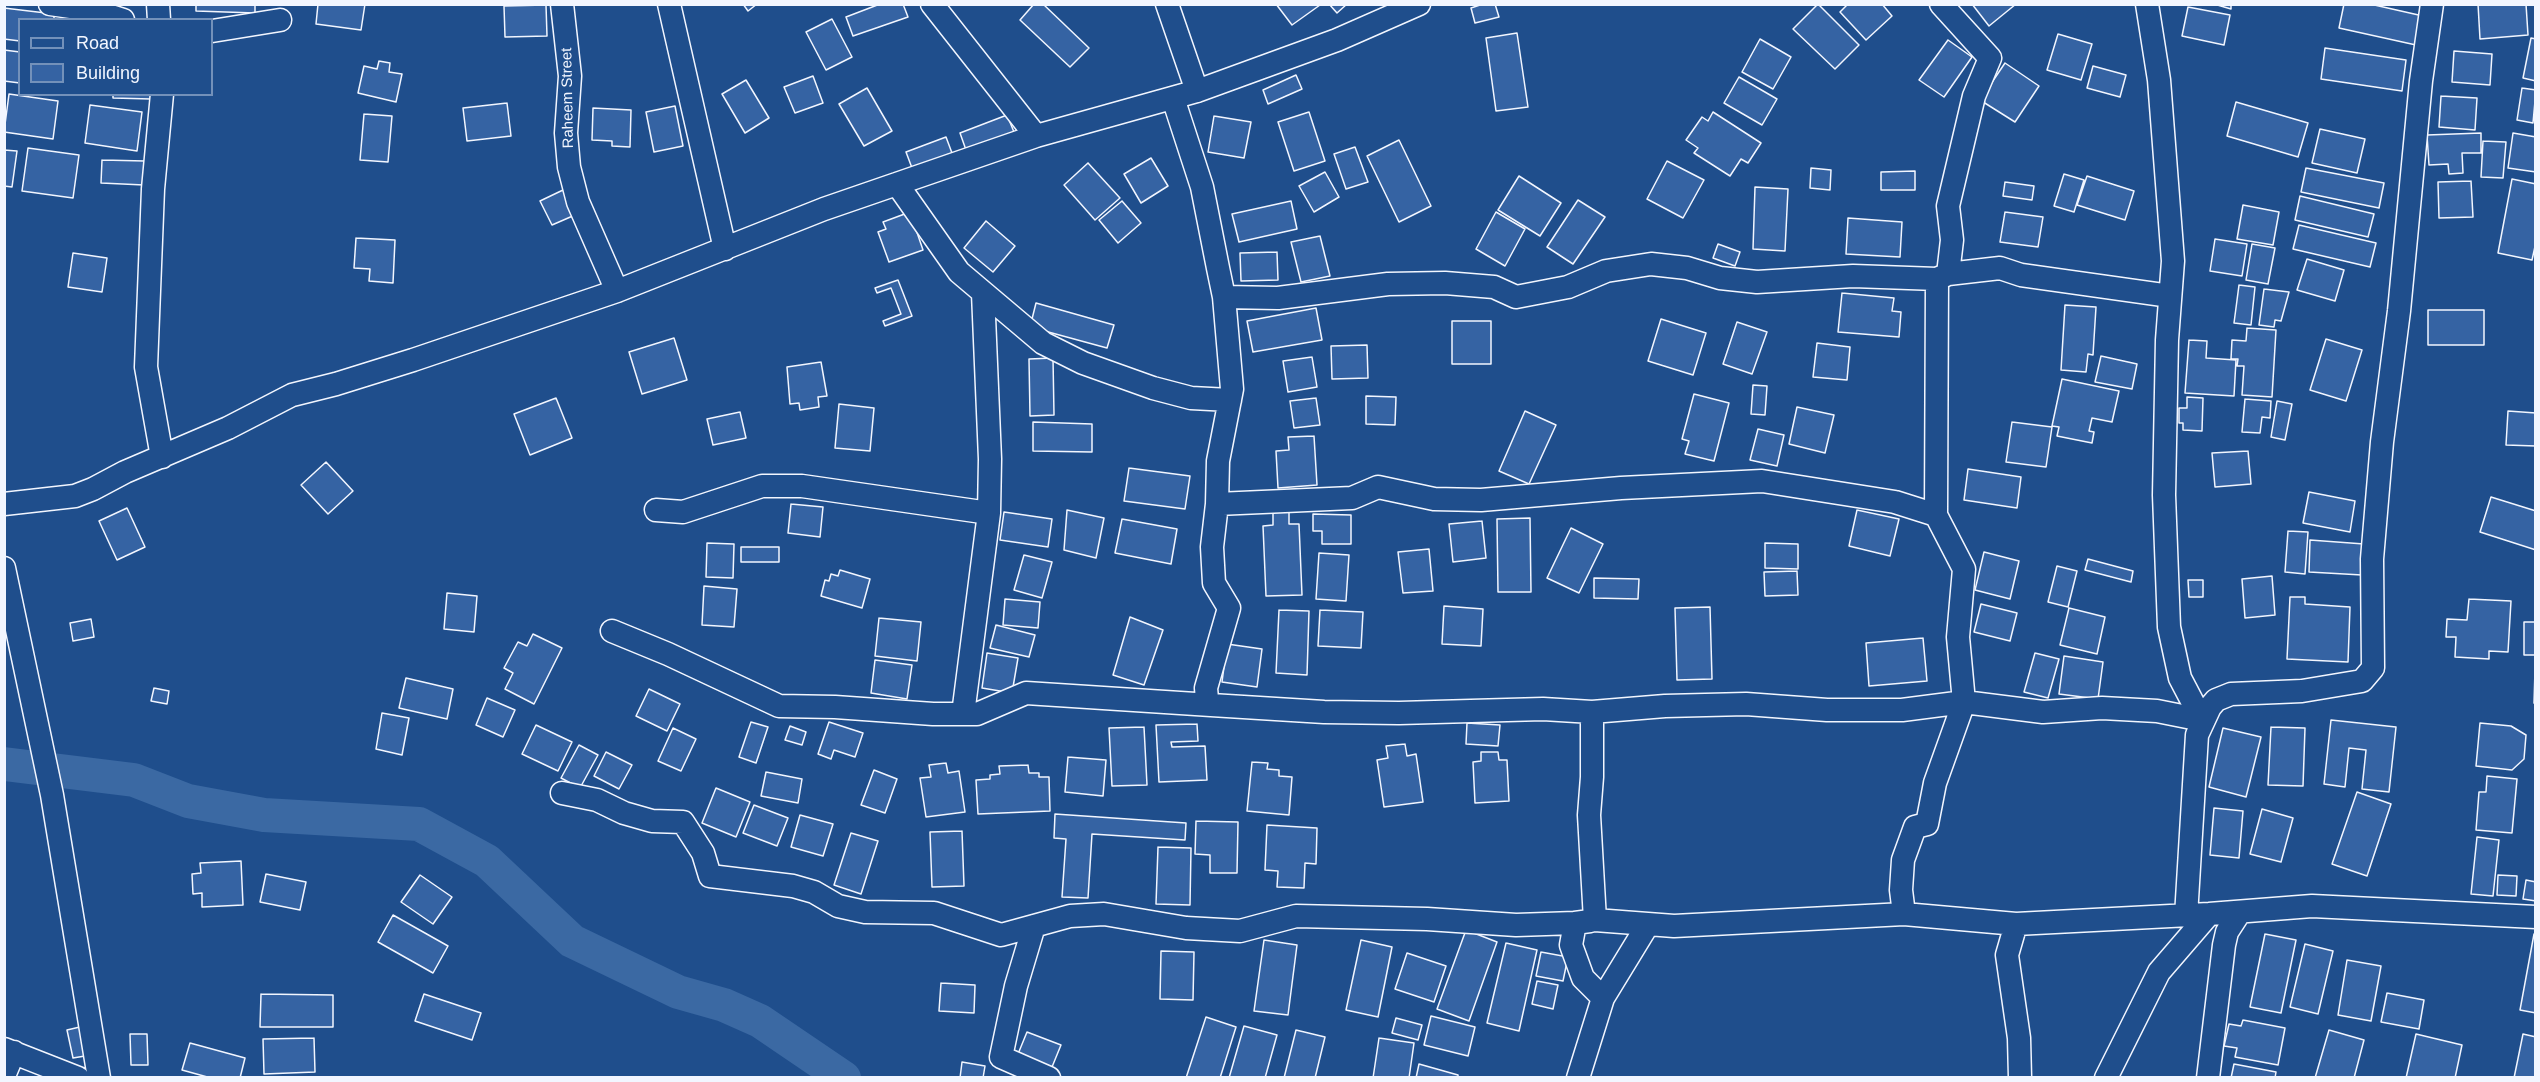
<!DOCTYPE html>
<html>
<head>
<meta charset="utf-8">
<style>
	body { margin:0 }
	#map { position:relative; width:2540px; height:1082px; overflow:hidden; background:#1f4e8c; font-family:Arial,sans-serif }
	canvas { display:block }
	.frame { position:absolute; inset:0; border:6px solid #f2f6ff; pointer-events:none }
	.legend { position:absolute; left:18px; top:18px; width:195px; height:78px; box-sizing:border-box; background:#1f4e8c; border:2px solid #7391ba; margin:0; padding:8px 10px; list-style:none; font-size:18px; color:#f2f6ff }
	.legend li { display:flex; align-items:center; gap:12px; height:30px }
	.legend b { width:30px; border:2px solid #7391ba }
</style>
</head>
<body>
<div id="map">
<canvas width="2540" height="1082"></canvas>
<div class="frame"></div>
<ul class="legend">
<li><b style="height:8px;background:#1f4e8c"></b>Road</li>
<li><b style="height:16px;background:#3563a3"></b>Building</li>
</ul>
</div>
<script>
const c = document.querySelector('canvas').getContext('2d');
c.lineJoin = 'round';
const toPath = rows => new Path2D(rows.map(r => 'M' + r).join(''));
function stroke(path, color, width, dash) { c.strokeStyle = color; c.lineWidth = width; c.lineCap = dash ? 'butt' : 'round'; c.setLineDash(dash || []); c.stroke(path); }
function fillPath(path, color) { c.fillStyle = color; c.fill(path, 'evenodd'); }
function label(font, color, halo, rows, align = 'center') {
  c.font = font + ' Arial,sans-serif'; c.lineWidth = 4.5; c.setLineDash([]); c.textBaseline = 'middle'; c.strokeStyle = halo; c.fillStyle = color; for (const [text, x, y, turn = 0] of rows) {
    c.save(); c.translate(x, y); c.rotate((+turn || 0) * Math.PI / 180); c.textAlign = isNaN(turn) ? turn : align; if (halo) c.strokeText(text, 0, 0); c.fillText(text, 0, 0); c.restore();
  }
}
stroke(toPath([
	[4,764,134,780,188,801,264,815,419,824,487,861,572,941,678,992,724,1005,760,1021,844,1078]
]), '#3b69a3', 34);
const building = toPath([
	[196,4,255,4,255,13,196,11,196,4],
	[318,4,365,4,361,30,316,24,318,4],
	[743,4,757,4,748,11,743,4],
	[880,4,903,4,908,17,853,36,846,17,880,4],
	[1034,4,1043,4,1089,48,1070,67,1020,20,1034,4],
	[1276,4,1319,4,1320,5,1292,25,1276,4],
	[1329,4,1347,4,1337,13,1329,4],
	[1483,4,1495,4,1499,17,1475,23,1471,8,1483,4],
	[1818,4,1859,45,1835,69,1793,29,1818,4],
	[1848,4,1882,4,1892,16,1866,40,1840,12,1848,4],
	[1972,4,2016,4,1989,26,1972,4],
	[2214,4,2231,4,2231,9,2214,4],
	[2344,4,2370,4,2423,16,2416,45,2339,28,2344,4],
	[2478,4,2526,4,2528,35,2480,39,2478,4],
	[546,5,547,36,505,37,504,6,546,5],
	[2188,7,2230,15,2224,45,2182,36,2188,7],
	[4,8,54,14,54,20,20,20,20,41,4,39,4,8],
	[832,19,852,57,826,70,806,32,832,19],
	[1517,33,1528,107,1496,111,1486,38,1517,33],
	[2058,34,2092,44,2081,80,2047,70,2058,34],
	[2531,38,2536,39,2536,81,2523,78,2531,38],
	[1760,39,1791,57,1773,89,1742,72,1760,39],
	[1948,40,1972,57,1944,97,1919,80,1948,40],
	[2325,48,2406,60,2402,91,2321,79,2325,48],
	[4,50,20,52,20,83,4,81,4,50],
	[2454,51,2492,54,2490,85,2452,82,2454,51],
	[379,61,390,63,389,72,402,74,396,102,358,93,364,66,377,69,379,61],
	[2005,63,2039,86,2015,122,1980,100,2005,63],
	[2093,66,2126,75,2120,97,2087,88,2093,66],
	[1296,75,1302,89,1268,104,1263,90,1296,75],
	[813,76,823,103,795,113,784,87,813,76],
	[1739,77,1777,99,1762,125,1724,103,1739,77],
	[746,80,769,118,745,133,722,94,746,80],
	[867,88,892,131,864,146,839,104,867,88],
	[2522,88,2536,90,2533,123,2517,120,2522,88],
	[9,94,58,101,53,139,4,132,9,94],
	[113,94,151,94,151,99,113,98,113,94],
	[2441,96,2477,98,2475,130,2439,127,2441,96],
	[2236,102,2308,123,2298,157,2227,136,2236,102],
	[507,103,511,136,467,141,463,108,507,103],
	[90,105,142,112,137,151,85,143,90,105],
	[675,106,683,146,654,152,646,112,675,106],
	[593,108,631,110,630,147,612,146,612,141,592,140,593,108],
	[1309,112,1325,161,1294,171,1278,122,1309,112],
	[1713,112,1761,143,1748,163,1741,159,1730,176,1694,153,1698,148,1686,140,1702,117,1708,121,1713,112],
	[364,114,392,116,388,162,360,160,364,114],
	[1007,115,1014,132,966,150,960,133,1007,115],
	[1214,116,1251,122,1244,158,1208,152,1214,116],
	[2320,129,2365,139,2357,173,2312,163,2320,129],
	[2481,133,2481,153,2462,153,2463,173,2449,174,2448,164,2429,165,2427,135,2481,133],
	[2513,133,2536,137,2536,172,2508,168,2513,133],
	[946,137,952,153,912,168,906,152,946,137],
	[1399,140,1431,206,1399,222,1367,156,1399,140],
	[2483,141,2506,142,2503,178,2481,177,2483,141],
	[1355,147,1368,182,1346,189,1334,154,1355,147],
	[28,148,79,155,73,198,22,191,28,148],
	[4,150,17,151,12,187,4,186,4,150],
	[1151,158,1168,186,1141,203,1124,174,1151,158],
	[102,160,145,161,144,185,101,183,102,160],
	[1667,161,1704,180,1683,218,1647,199,1667,161],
	[1088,163,1120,198,1095,220,1064,185,1088,163],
	[1811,168,1831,170,1830,190,1810,188,1811,168],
	[2306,168,2384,183,2379,208,2301,192,2306,168],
	[1915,171,1915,190,1881,190,1881,172,1915,171],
	[1325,172,1339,197,1314,212,1299,186,1325,172],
	[2064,174,2084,180,2074,212,2054,206,2064,174],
	[1519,176,1561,203,1540,236,1498,210,1519,176],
	[2087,176,2134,191,2125,220,2077,205,2087,176],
	[2512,179,2536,184,2536,242,2532,260,2498,253,2512,179],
	[2471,181,2473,217,2439,218,2438,182,2471,181],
	[2005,182,2034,186,2032,200,2003,196,2005,182],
	[1755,187,1788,189,1785,251,1753,249,1755,187],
	[563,190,575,215,552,225,540,201,563,190],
	[2300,196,2374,214,2368,237,2295,220,2300,196],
	[1578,200,1605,217,1573,264,1547,247,1578,200],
	[1122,201,1141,223,1118,243,1099,220,1122,201],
	[1291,201,1297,229,1239,242,1232,214,1291,201],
	[2243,205,2279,212,2273,245,2237,239,2243,205],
	[910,212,923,250,889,262,878,232,886,229,883,222,910,212],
	[1496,212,1525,229,1505,266,1476,249,1496,212],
	[2005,212,2043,217,2038,247,2000,242,2005,212],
	[1848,218,1902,222,1900,257,1846,254,1848,218],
	[986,221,1015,246,993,272,964,248,986,221],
	[2299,225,2376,243,2370,267,2293,249,2299,225],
	[1320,236,1330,276,1301,282,1291,242,1320,236],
	[356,238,395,240,393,283,369,281,370,269,354,268,356,238],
	[2215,239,2247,244,2242,276,2210,271,2215,239],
	[1718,244,1740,252,1735,266,1713,258,1718,244],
	[2252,244,2275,248,2268,284,2246,280,2252,244],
	[1277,252,1278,280,1241,281,1240,253,1277,252],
	[73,253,107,258,102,292,68,287,73,253],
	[2307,259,2344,270,2335,301,2297,290,2307,259],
	[898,280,912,316,885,326,883,321,901,314,891,288,877,293,875,288,898,280],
	[2239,285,2255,287,2251,325,2234,323,2239,285],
	[2264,289,2289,292,2281,321,2275,320,2274,327,2259,325,2264,289],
	[1842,293,1894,298,1892,311,1901,312,1899,337,1838,332,1842,293],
	[1036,303,1114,325,1107,348,1030,327,1036,303],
	[2065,305,2096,307,2093,355,2088,354,2086,372,2061,370,2065,305],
	[1316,308,1322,340,1253,352,1247,321,1316,308],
	[2428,310,2484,310,2484,345,2428,345,2428,310],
	[1661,319,1706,333,1693,375,1648,361,1661,319],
	[1452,321,1491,321,1491,364,1452,364,1452,321],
	[1737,322,1767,332,1752,374,1723,364,1737,322],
	[2247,328,2276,330,2272,397,2242,395,2244,366,2237,366,2238,359,2231,359,2232,340,2246,341,2247,328],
	[674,338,687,380,642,394,629,352,674,338],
	[2326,339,2362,350,2346,401,2310,390,2326,339],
	[2189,340,2207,341,2206,358,2236,360,2234,396,2185,393,2189,340],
	[1817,343,1850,347,1847,380,1813,377,1817,343],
	[1367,345,1368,378,1332,379,1331,346,1367,345],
	[2101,356,2137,364,2132,389,2095,382,2101,356],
	[1312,357,1317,387,1288,392,1283,361,1312,357],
	[1053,358,1054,415,1030,416,1029,359,1053,358],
	[821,362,827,396,818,397,819,407,800,410,799,403,790,404,787,367,821,362],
	[2062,379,2119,391,2112,422,2092,418,2089,431,2094,432,2092,443,2057,436,2059,427,2052,426,2062,379],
	[1753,385,1767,386,1765,415,1751,414,1753,385],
	[1694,394,1729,403,1714,461,1685,454,1689,441,1682,439,1694,394],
	[1366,396,1396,397,1395,425,1366,424,1366,396],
	[2187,397,2203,398,2202,431,2183,430,2183,423,2179,423,2179,408,2187,408,2187,397],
	[556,398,572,438,530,455,514,414,556,398],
	[1316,398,1320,425,1294,428,1290,401,1316,398],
	[2245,399,2271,401,2270,418,2262,417,2260,433,2242,432,2245,399],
	[2277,401,2292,404,2285,440,2271,437,2277,401],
	[839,404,874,408,870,451,835,448,839,404],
	[1797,407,1834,415,1825,453,1789,444,1797,407],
	[1525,411,1556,425,1529,484,1499,471,1525,411],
	[2508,411,2536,413,2536,446,2506,445,2508,411],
	[740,412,746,438,713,445,707,419,740,412],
	[1033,422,1092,424,1092,452,1033,451,1033,422],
	[2012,422,2052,427,2046,467,2006,462,2012,422],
	[1758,429,1784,435,1777,466,1750,460,1758,429],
	[1314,436,1317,485,1278,488,1276,451,1289,450,1288,437,1314,436],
	[2248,451,2251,484,2215,487,2212,453,2248,451],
	[326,462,353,491,328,514,301,485,326,462],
	[1129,468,1190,476,1185,509,1124,501,1129,468],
	[1968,469,2021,477,2017,508,1964,500,1968,469],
	[2309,492,2355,501,2350,532,2303,523,2309,492],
	[2491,497,2536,511,2536,550,2480,532,2491,497],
	[791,504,823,507,820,537,788,533,791,504],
	[127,508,145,547,117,560,99,521,127,508],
	[1067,510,1104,518,1096,558,1064,550,1067,510],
	[1857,510,1899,519,1890,556,1849,546,1857,510],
	[1004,512,1052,519,1048,547,1000,540,1004,512],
	[1273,512,1289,512,1289,524,1299,524,1302,595,1266,596,1263,526,1273,525,1273,512],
	[1313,514,1351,515,1351,544,1322,544,1322,531,1313,531,1313,514],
	[1530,518,1531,592,1498,592,1497,519,1530,518],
	[1122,519,1177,529,1171,564,1115,553,1122,519],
	[1482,521,1486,558,1453,562,1449,524,1482,521],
	[1571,528,1603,544,1579,593,1547,578,1571,528],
	[2288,531,2308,532,2305,574,2285,572,2288,531],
	[2310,540,2364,544,2362,575,2309,572,2310,540],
	[707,543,734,544,733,578,706,577,707,543],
	[1765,543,1798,544,1798,569,1765,568,1765,543],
	[741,547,779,547,779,562,741,562,741,547],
	[1429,549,1433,591,1403,593,1398,552,1429,549],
	[1984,552,2019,561,2010,599,1975,590,1984,552],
	[1319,553,1349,555,1346,601,1316,599,1319,553],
	[1024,555,1052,562,1042,598,1014,590,1024,555],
	[2088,559,2133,571,2131,582,2085,570,2088,559],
	[2057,566,2077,571,2068,607,2048,602,2057,566],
	[840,570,870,579,862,608,821,596,825,580,829,581,831,574,838,576,840,570],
	[1797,571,1798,595,1765,596,1764,572,1797,571],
	[2272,576,2275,615,2245,618,2242,579,2272,576],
	[1594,578,1639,579,1638,599,1594,598,1594,578],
	[2188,580,2203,580,2203,597,2189,597,2188,580],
	[704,586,737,589,734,627,702,625,704,586],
	[447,593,477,596,474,632,444,629,447,593],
	[2290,597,2305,597,2305,604,2350,607,2348,662,2287,659,2290,597],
	[1005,599,1040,602,1038,628,1003,625,1005,599],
	[2469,599,2511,601,2508,652,2489,651,2489,659,2455,657,2456,637,2446,637,2447,619,2467,620,2469,599],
	[1981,604,2017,613,2010,641,1974,632,1981,604],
	[1444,606,1483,609,1481,646,1442,644,1444,606],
	[1710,607,1712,679,1677,680,1675,608,1710,607],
	[2069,608,2105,617,2097,654,2060,645,2069,608],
	[1279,610,1309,611,1307,675,1276,673,1279,610],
	[1320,610,1363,612,1361,648,1318,646,1320,610],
	[1130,617,1163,630,1144,685,1113,675,1130,617],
	[879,618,921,622,917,661,875,656,879,618],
	[91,619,94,637,73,641,70,623,91,619],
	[2524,622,2536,622,2536,655,2524,655,2524,622],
	[996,625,1035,635,1029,657,990,648,996,625],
	[533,634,562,648,534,704,505,689,513,673,504,668,518,642,527,646,533,634],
	[1923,638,1927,681,1869,686,1866,643,1923,638],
	[1227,644,1262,649,1257,687,1222,682,1227,644],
	[987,653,1018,658,1012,693,982,688,987,653],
	[2035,653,2059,659,2048,698,2024,692,2035,653],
	[2064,656,2103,662,2098,699,2059,694,2064,656],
	[875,660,912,665,907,699,871,693,875,660],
	[2535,670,2536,670,2536,704,2534,703,2535,670],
	[406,678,453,689,447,719,399,708,406,678],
	[154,688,169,691,167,704,151,701,154,688],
	[649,689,680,704,667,731,636,716,649,689],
	[487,698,515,710,503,737,476,725,487,698],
	[382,713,409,718,402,755,376,749,382,713],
	[2331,720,2396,727,2389,792,2362,789,2366,750,2349,748,2345,787,2324,784,2331,720],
	[751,722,768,727,756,763,739,757,751,722],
	[829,722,863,733,855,757,834,750,831,759,818,754,829,722],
	[1467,723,1500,725,1498,746,1466,744,1467,723],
	[2480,723,2511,726,2526,735,2524,759,2512,770,2476,766,2480,723],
	[1197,724,1198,741,1171,742,1172,747,1205,746,1207,780,1159,782,1156,725,1197,724],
	[536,725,572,742,558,771,522,754,536,725],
	[790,726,806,732,802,745,785,740,790,726],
	[1144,727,1147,785,1112,786,1109,728,1144,727],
	[2271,727,2305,728,2303,786,2268,785,2271,727],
	[673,728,696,739,681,771,658,761,673,728],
	[2223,728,2261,737,2246,797,2209,787,2223,728],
	[1405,744,1407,756,1416,754,1423,802,1384,807,1377,760,1388,758,1386,746,1405,744],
	[579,745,598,755,580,788,561,778,579,745],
	[606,752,632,765,619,789,594,776,606,752],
	[1481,752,1498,752,1499,760,1507,760,1509,801,1475,803,1473,762,1481,761,1481,752],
	[1068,757,1106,760,1103,796,1065,792,1068,757],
	[1252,762,1268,763,1267,769,1279,770,1279,776,1292,777,1289,815,1247,811,1252,762],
	[946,763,948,773,959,771,965,812,926,817,920,778,931,777,929,765,946,763],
	[1028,765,1029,773,1039,773,1039,777,1049,777,1050,811,978,814,976,780,990,779,990,775,1000,774,999,766,1028,765],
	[874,770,897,779,885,813,861,805,874,770],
	[766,772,802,779,798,803,761,796,766,772],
	[2487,776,2517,779,2512,833,2476,830,2479,792,2486,792,2487,776],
	[716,788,750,802,736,837,702,823,716,788],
	[2357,792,2391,804,2367,876,2332,864,2357,792],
	[754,805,788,818,777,846,743,833,754,805],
	[2214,808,2243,811,2239,858,2210,855,2214,808],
	[2262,809,2293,818,2281,862,2250,854,2262,809],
	[1055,814,1186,823,1185,840,1092,834,1088,898,1062,897,1066,839,1054,838,1055,814],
	[800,815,833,824,823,856,791,847,800,815],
	[1196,821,1238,822,1237,873,1210,873,1210,855,1195,854,1196,821],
	[1267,825,1317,828,1316,864,1305,863,1304,888,1277,887,1278,871,1265,870,1267,825],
	[962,831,964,886,932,887,930,832,962,831],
	[851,833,878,841,861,894,834,885,851,833],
	[2477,837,2499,840,2493,896,2471,894,2477,837],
	[1158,847,1191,848,1190,905,1156,904,1158,847],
	[241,861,243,905,202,907,202,893,193,894,192,874,201,873,200,863,241,861],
	[266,874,306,882,300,910,260,902,266,874],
	[420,875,452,897,433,924,401,902,420,875],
	[2498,875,2517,876,2516,896,2497,895,2498,875],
	[2526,880,2536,882,2536,901,2523,899,2526,880],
	[393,915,448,946,433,973,378,942,393,915],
	[1466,930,1497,942,1469,1021,1437,1009,1466,930],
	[2265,934,2296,940,2281,1013,2250,1007,2265,934],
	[2534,934,2536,934,2536,1013,2520,1010,2534,934],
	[1264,940,1297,945,1288,1015,1254,1011,1264,940],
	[1361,940,1392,947,1378,1017,1346,1010,1361,940],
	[1506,943,1537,950,1519,1031,1487,1023,1506,943],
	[2305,944,2333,951,2318,1014,2290,1007,2305,944],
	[1161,951,1194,952,1193,1000,1160,999,1161,951],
	[1541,952,1568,957,1563,981,1536,976,1541,952],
	[1407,953,1446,966,1434,1002,1395,989,1407,953],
	[2347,960,2381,966,2371,1021,2338,1015,2347,960],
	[1537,981,1558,985,1553,1009,1532,1004,1537,981],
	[941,983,975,985,974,1013,939,1011,941,983],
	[2387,993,2424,1000,2419,1029,2381,1022,2387,993],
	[261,994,333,995,333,1027,260,1027,261,994],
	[424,994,481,1013,472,1040,415,1021,424,994],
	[1431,1016,1475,1027,1468,1056,1424,1045,1431,1016],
	[1206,1017,1236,1027,1220,1078,1186,1078,1206,1017],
	[1396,1018,1422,1025,1418,1040,1392,1033,1396,1018],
	[2243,1020,2285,1028,2278,1065,2235,1057,2237,1048,2224,1046,2229,1024,2241,1026,2243,1020],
	[84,1026,91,1055,73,1058,67,1030,84,1026],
	[1244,1026,1277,1035,1265,1078,1229,1078,1244,1026],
	[1296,1030,1325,1037,1315,1078,1284,1078,1296,1030],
	[2329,1030,2364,1040,2354,1078,2315,1078,2329,1030],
	[1027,1032,1061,1045,1052,1067,1018,1054,1027,1032],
	[130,1034,147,1034,148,1065,131,1065,130,1034],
	[2416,1034,2462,1045,2455,1078,2406,1078,2416,1034],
	[2523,1034,2536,1037,2536,1078,2514,1078,2523,1034],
	[314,1038,315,1072,264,1074,263,1039,314,1038],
	[1379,1038,1414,1043,1409,1078,1373,1078,1379,1038],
	[190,1043,245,1058,240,1078,211,1078,182,1070,190,1043],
	[962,1062,985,1066,983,1078,960,1078,962,1062],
	[1419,1064,1458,1075,1458,1078,1416,1078,1419,1064],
	[2234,1064,2276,1072,2275,1078,2231,1078,2234,1064]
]);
fillPath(building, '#3563a3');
stroke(building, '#f2f6ff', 1.5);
const minor = toPath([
	[50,4,92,10,123,20],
	[158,4,159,20],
	[562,4,570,76,566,133,569,167,578,202,617,291],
	[669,4,725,249],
	[932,4,1036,136],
	[1167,4,1197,91],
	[1941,4,1990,58,1974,96,1948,206,1952,240,1948,274],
	[2147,4,2159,80,2173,261,2167,340,2164,495,2169,627,2180,678,2202,720],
	[212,31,280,20],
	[1173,98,1202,187,1218,268,1224,297,1232,389,1218,461,1217,504,1212,547,1214,583,1229,608,1206,688,1207,699,1211,705,1324,712,1399,713,1543,709,1592,712,1592,777,1589,815,1595,920,1674,926,1904,914,2016,924,2209,914,2312,906,2536,917],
	[897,184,959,272,1043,343,1083,363,1153,388,1191,398,1230,400],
	[1224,297,1278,298,1388,284,1445,283,1494,287,1516,297,1568,287,1606,271,1651,264,1687,268,1720,278,1757,282,1853,276,1937,279],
	[162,457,146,367,153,189,162,94],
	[4,504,75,496,93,489,125,472,228,428,292,395,336,384,413,360,617,291,824,209,1036,136,1197,91,1337,40,1419,4],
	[1217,504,1352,498,1378,487,1434,499,1481,500,1621,488,1762,481,1895,502,1936,515],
	[656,510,683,512,762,486,802,486,989,513],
	[4,568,52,795,99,1078],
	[612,631,668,654,779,706,835,707,933,714,977,714,1026,693,1211,705],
	[1592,712,1665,706,1746,704,1827,710,1902,710,1964,702,2043,712,2102,708,2157,711,2202,720],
	[963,714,989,513,990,459,983,293],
	[562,793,597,800,624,813,652,821,683,822,703,853,710,876,793,886,814,892,838,906,865,912,934,913,1001,935,1070,916,1104,914,1186,928,1240,931,1296,916,1427,919,1516,925,1575,923],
	[1904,914,1901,890,1903,860,1915,827,1927,824,1935,783,1964,702,1958,637,1964,569,1936,515,1937,279,1948,274,2000,268,2021,275,2170,296],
	[2186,916,2197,735,2210,707,2216,700,2231,694,2302,691,2362,681,2373,668,2372,559,2382,442,2399,311,2421,81,2432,4],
	[2016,924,2007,955,2019,1038,2020,1078],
	[1034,926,1016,986,1001,1057,1049,1078],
	[1603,998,1647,926],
	[4,1049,78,1078],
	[4,1076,14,1052],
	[1578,1078,1603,998,1583,978,1571,945,1575,923,1590,921],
	[2106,1078,2159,972,2209,914],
	[2208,1078,2224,945,2227,932,2240,912]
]);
stroke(minor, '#f2f6ff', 25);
stroke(minor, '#1f4e8c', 22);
label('15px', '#f2f6ff', '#1f4e8c', [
	["Raheem Street",568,98,-91]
]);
</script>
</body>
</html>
